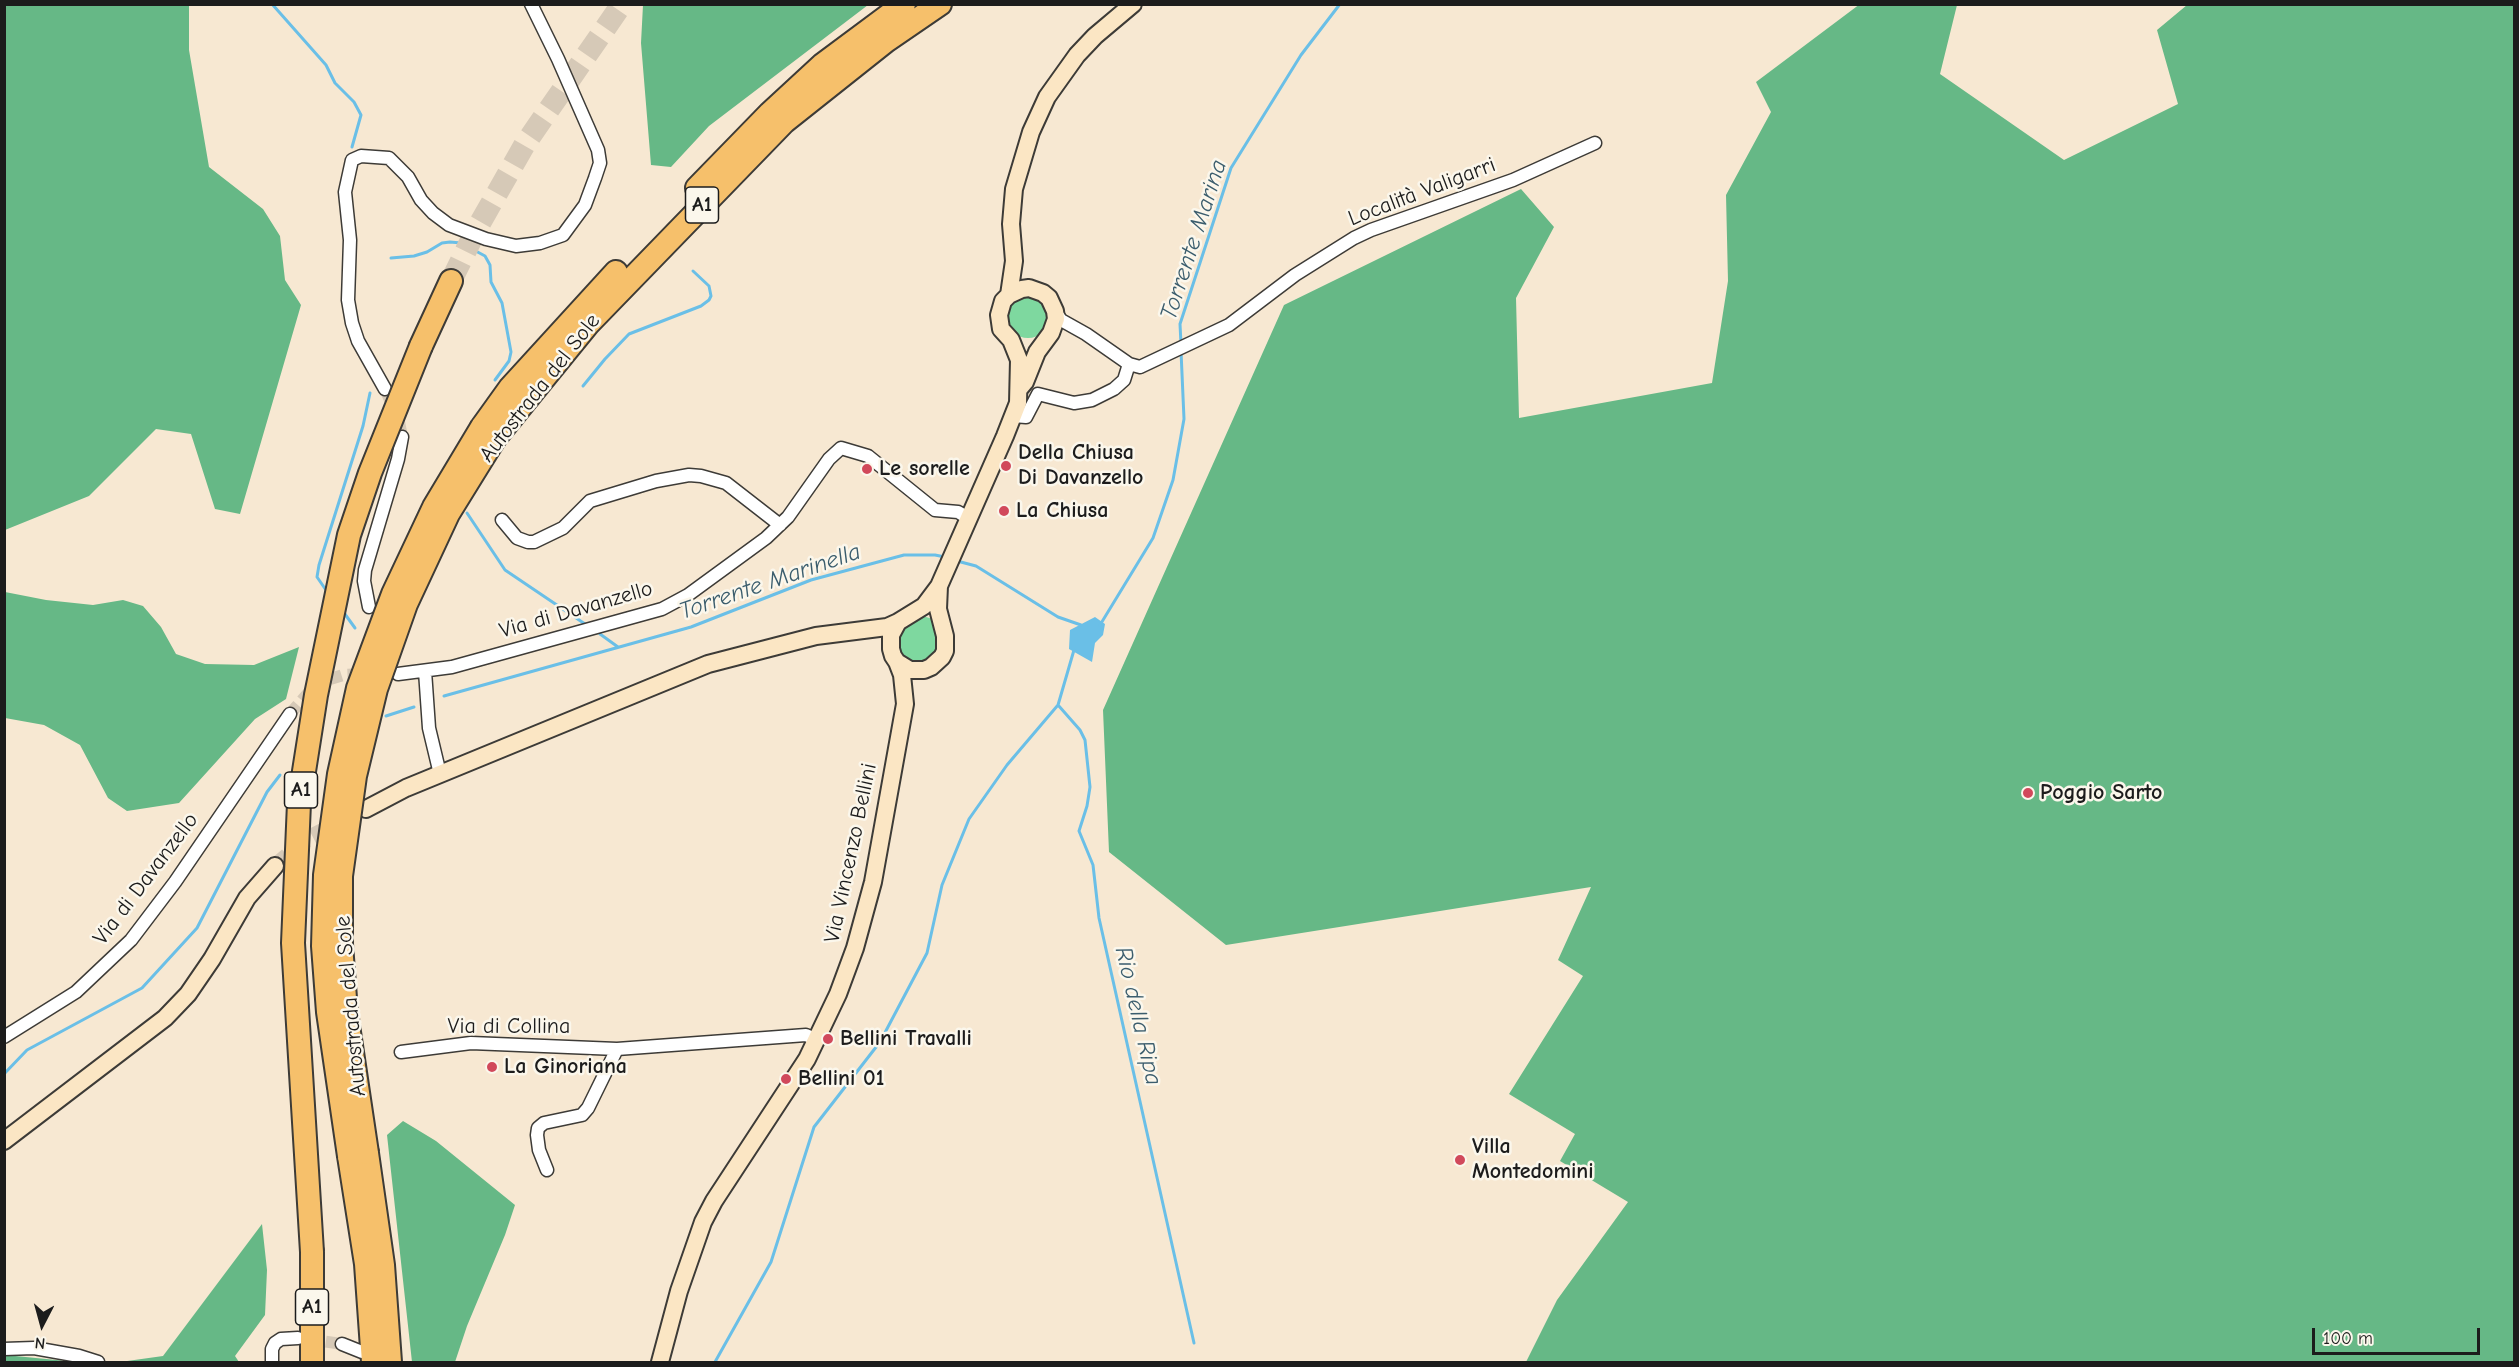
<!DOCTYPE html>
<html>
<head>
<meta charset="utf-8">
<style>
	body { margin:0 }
	#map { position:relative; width:2519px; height:1367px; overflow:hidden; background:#f7e8d2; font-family:"Comic Neue",sans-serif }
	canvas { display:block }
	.frame { position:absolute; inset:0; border:6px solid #1c1c1c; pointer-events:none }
	.north { position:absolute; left:12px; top:1295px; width:60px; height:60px; -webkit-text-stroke:4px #fbf7ec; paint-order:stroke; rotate:186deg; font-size:16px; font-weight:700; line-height:24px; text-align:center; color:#1c1c1c }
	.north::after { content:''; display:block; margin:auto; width:21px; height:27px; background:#1c1c1c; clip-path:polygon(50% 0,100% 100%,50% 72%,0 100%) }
	.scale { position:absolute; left:2312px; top:1328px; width:168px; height:27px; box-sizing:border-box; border:3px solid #1c1c1c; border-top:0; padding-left:8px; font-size:18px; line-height:21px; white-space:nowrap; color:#1c1c1c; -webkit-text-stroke:4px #fbf7ec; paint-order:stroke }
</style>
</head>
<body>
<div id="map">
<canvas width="2519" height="1367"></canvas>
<div class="frame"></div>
<div class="north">N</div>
<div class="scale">100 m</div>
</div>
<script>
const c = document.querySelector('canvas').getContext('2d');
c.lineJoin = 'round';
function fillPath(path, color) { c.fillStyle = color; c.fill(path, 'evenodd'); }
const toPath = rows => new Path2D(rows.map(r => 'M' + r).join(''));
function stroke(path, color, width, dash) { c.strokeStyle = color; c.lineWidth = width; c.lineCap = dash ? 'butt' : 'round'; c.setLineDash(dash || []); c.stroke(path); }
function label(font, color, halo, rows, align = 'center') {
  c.font = font + ' "Comic Neue",sans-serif'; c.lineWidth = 5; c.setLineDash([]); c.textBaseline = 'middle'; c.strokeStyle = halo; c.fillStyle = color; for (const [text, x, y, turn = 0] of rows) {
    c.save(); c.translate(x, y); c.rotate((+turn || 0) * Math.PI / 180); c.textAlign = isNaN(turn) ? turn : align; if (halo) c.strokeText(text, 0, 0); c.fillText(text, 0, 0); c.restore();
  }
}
fillPath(toPath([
	'1007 317a21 21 0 1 1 42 0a21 21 0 1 1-42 0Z',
	[919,615,933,619,942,657,903,667,894,628]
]), '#7ed89f');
fillPath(toPath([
	[1860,4,1957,5,1940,74,2064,160,2178,104,2157,30,2187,5,2514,5,2514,1362,1526,1362,1557,1300,1628,1202,1560,1161,1575,1134,1509,1094,1583,976,1558,960,1591,887,1226,945,1109,852,1103,710,1284,305,1521,189,1554,227,1516,298,1519,418,1712,383,1728,281,1726,195,1771,112,1756,82],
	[4,5,189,5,189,50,209,167,263,209,280,236,285,280,301,305,240,514,215,509,191,434,156,429,89,496,5,530],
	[643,5,643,4,868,5,709,126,671,167,651,165,641,43],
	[5,592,46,600,93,605,123,600,143,606,161,627,176,654,205,664,254,665,299,647,286,699,255,719,179,803,127,811,108,798,80,745,44,725,5,718],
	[403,1121,436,1141,515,1205,505,1235,467,1326,455,1362,412,1362,387,1135],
	[262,1224,267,1270,265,1315,235,1356,239,1362,120,1362,163,1356],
	[5,1355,77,1362,5,1362]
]), '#66b886');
fillPath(toPath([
	[1095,617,1105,624,1103,635,1095,643,1092,662,1069,649,1070,630]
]), '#6abfe7');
stroke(toPath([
	[272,4,326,65,335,83,354,102,361,115,352,147],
	[391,258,414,256,427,252,442,243,450,242,461,243,485,256,490,265,491,282,502,303,511,352,509,361,495,380],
	[1181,344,1180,324,1231,168,1301,55,1340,4],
	[583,386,605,359,629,334,701,306,709,300,711,296,709,286,693,271],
	[467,513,505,570,585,624],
	[957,561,976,566,1058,617,1081,625],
	[328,593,317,577,319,565,363,426,370,393],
	[342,610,355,628],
	[1100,625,1153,538,1173,480,1184,419,1181,351],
	[600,634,618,647],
	[444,696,691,627,811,580,904,555,935,555,945,557],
	[1058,705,1080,730,1085,740,1090,787,1087,806,1079,831,1093,865,1099,918,1194,1343],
	[386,716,414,707],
	[4,1074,27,1050,142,988,197,928,267,792,280,775],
	[715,1362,771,1262,814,1127,880,1042,927,953,942,885,969,819,1007,765,1058,705,1074,650]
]), '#6abfe7', 3);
stroke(toPath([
	[385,389,398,417,402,437],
	[290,714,310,691,327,680,343,675,365,674],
	[308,1339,342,1344]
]), '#d6c9b7', 12, [12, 6]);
stroke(toPath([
	[275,866,307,839,338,823]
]), '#d6c9b7', 16, [16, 8]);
stroke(toPath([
	[451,281,475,232,525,144,622,4]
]), '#d6c9b7', 22, [22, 11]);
const street = toPath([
	[1055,311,1061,320,1086,334,1129,364,1140,367,1229,325,1295,275,1354,238,1371,230,1513,180,1595,143],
	[385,389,358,341,352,323,348,300,350,240,345,192,352,160,361,156,389,158,408,177,421,200,433,213,449,225,486,239,516,246,540,243,563,235,585,205,595,178,600,163,598,150,558,59,531,4],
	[1013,416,1026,417,1038,394,1074,403,1092,400,1114,389,1124,380,1129,364],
	[502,520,517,538,528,542,534,542,563,528,590,501,656,481,689,475,701,476,726,483,780,525],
	[369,607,364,581,365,570,398,459,402,437],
	[425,671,429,728,440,774],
	[398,674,452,667,662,609,688,595,766,538,788,517,829,459,841,448,868,456,935,510,958,512,970,519],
	[4,1037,76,992,131,940,175,882,290,714],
	[401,1052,471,1043,617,1049,806,1035,817,1040],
	[547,1170,539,1150,537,1135,538,1128,544,1123,582,1115,588,1108,617,1049],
	[342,1344,362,1352],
	[4,1349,34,1348,79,1356,98,1362],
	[272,1362,272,1349,275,1343,281,1339,298,1338]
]);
const secondary = toPath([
	[1009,295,1014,261,1011,224,1014,189,1031,132,1047,97,1077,55,1095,36,1133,4],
	[939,586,938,609,945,636,945,651,942,657,931,667,924,670,910,670,897,662,893,656,891,649,891,635,898,622,924,606,939,586,1005,436,1018,403,1019,360,1011,340,1001,329,999,315,1003,301,1009,295,1022,289,1029,288,1043,293,1049,298,1055,311,1056,319,1051,333,1037,352,1025,382,1020,388],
	[366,809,406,788,708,664,816,636,887,627,898,622],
	[4,1141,165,1018,188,994,212,959,247,898,275,866],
	[660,1362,679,1291,703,1222,714,1201,807,1059,838,994,855,948,873,882,905,704,902,675,897,662]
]);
const highway = toPath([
	[697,188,770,113,822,65,904,4],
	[421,346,451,281],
	[482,427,510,388,616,272],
	[495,438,588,324,784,122,886,41,940,4],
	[367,1153,383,1265,390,1362],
	[349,1156,366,1264,373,1362],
	[312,1362,312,1252]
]);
stroke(street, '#3d3b37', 15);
stroke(secondary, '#3d3b37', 20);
stroke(highway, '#3d3b37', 26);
stroke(street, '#fff', 12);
stroke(secondary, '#fbe6c4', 16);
stroke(highway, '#f6c06b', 22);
const highwayBridge = toPath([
	[367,1153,346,1012,341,944,341,876,355,776,376,689,406,604,448,514,495,438],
	[349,1156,328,1012,323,946,325,875,339,774,358,688,393,594,434,507,482,427],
	[312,1252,293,943,299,803,316,695,349,535,370,473,421,346]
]);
stroke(highwayBridge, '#3d3b37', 26, []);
stroke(highwayBridge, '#f6c06b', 22);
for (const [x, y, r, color] of [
	[1006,466,6,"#d1495b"],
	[867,469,6,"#d1495b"],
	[1004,511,6,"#d1495b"],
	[2028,793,6,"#d1495b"],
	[828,1039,6,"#d1495b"],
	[492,1067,6,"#d1495b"],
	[786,1079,6,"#d1495b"],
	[1460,1160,6,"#d1495b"]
]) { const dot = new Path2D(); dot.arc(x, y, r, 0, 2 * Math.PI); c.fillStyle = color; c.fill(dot); stroke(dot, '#fbf7ec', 2); }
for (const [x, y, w] of [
	[702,205,33],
	[301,790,33],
	[312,1307,33]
]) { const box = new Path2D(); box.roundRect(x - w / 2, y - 18, w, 36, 4.5); c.fillStyle = '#fbf7ec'; c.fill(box); stroke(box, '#1c1c1c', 1.5); }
label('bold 21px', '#1c1c1c', null, [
	["A1",702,205],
	["A1",301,790],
	["A1",312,1307]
]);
label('22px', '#1c1c1c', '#fbf7ec', [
	["Località Valigarri",1422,192,-21],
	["Autostrada del Sole",540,388,-52],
	["Via di Davanzello",576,610,-16],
	["Via Vincenzo Bellini",851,853,-78],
	["Via di Davanzello",146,879,-53],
	["Autostrada del Sole",351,1006,-95],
	["Via di Collina",509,1027]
]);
label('bold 22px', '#1c1c1c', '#fbf7ec', [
	["Della Chiusa",1018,453],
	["Di Davanzello",1018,478],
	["Le sorelle",879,469],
	["La Chiusa",1016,511],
	["Poggio Sarto",2040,793],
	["Bellini Travalli",840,1039],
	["La Ginoriana",504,1067],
	["Bellini 01",798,1079],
	["Villa",1472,1147],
	["Montedomini",1472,1172]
], 'left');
label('italic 24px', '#3b5d6d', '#fbf7ec', [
	["Torrente Marina",1194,240,-72],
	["Torrente Marinella",770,582,-19],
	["Rio della Ripa",1138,1016,77]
]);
</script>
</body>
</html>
